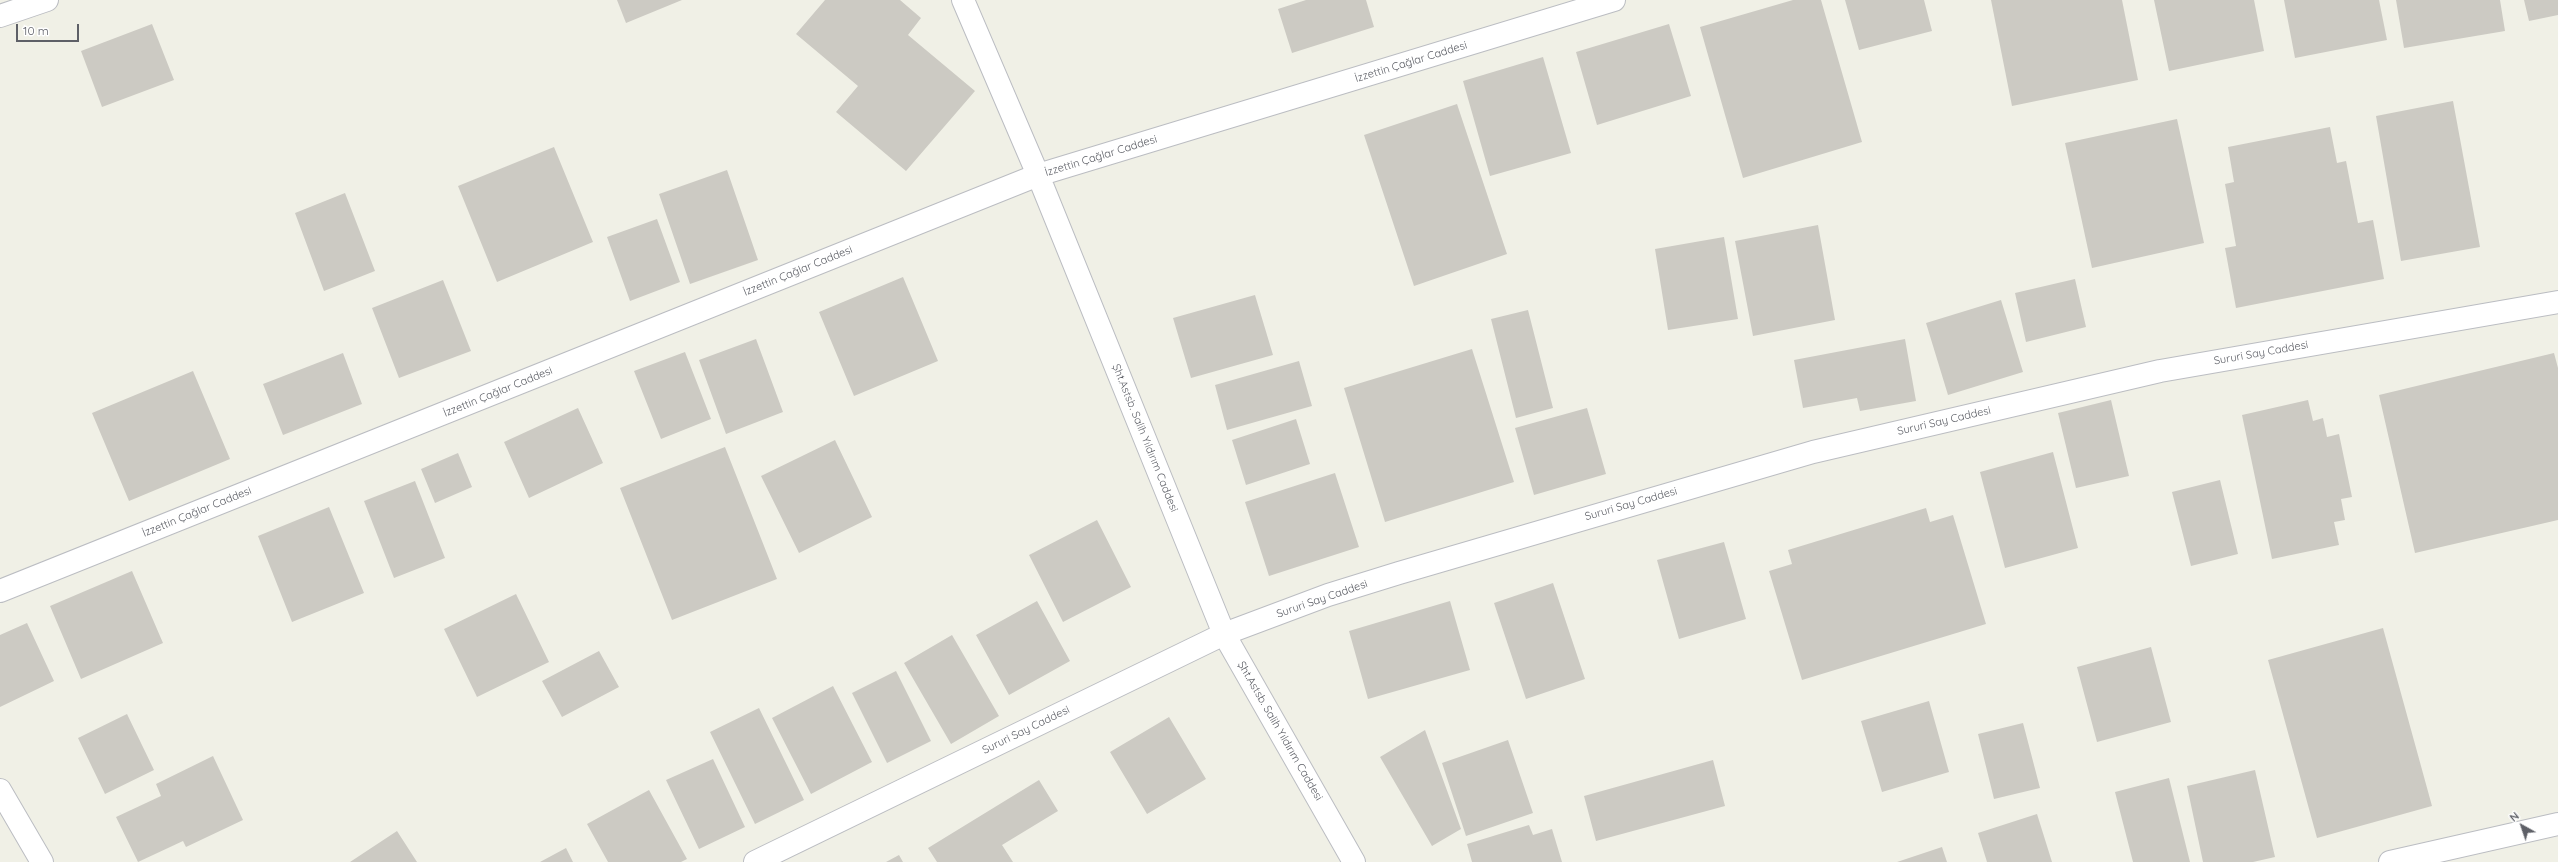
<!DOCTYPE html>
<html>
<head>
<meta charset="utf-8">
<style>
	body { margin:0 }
	#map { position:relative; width:2558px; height:862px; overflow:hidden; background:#f0f0e6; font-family:Quicksand,sans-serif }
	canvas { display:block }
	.north { position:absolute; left:2502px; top:806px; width:40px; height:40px; -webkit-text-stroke:3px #fff; paint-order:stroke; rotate:320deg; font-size:11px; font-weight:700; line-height:16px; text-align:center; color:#5e6067 }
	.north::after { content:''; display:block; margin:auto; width:14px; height:18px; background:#5e6067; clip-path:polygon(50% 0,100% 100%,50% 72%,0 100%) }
	.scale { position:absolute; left:16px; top:24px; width:63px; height:18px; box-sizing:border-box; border:2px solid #5e6067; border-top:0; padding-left:5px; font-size:12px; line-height:14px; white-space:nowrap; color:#5e6067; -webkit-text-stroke:3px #fff; paint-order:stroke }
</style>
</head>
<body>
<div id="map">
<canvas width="2558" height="862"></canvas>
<div class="north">N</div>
<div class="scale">10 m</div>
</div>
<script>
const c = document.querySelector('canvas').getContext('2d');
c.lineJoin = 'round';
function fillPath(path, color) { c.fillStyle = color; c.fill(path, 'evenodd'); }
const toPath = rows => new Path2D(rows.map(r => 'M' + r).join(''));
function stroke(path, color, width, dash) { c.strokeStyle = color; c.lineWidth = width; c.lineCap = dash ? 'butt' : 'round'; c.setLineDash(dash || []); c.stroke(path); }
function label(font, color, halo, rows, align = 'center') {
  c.font = font + ' Quicksand,sans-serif'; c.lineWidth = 4; c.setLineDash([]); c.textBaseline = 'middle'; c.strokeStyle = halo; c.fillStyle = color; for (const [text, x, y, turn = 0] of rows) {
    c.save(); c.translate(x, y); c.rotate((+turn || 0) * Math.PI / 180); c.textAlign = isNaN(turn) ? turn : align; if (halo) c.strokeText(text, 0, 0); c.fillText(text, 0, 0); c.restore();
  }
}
fillPath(toPath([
	[617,0,682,0,626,23],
	[825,0,900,0,921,18,908,35,975,91,906,171,836,112,858,86,796,34],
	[1306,0,1366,0,1374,27,1292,53,1278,9],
	[1793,0,1821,0,1862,142,1743,178,1700,27],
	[1845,0,1924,0,1932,31,1859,50],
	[1991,0,2122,0,2138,80,2012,106],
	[2154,0,2254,0,2264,51,2169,71],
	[2284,0,2379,0,2387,40,2295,58],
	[2396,0,2500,0,2505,31,2404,48],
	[2524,0,2558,0,2558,15,2529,21],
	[152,24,174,80,102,107,81,51],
	[1669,24,1691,96,1597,125,1576,52],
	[1543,57,1571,153,1490,176,1463,81],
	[2453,101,2480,247,2401,261,2376,116],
	[1457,104,1507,254,1414,286,1364,135],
	[2177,119,2204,243,2092,268,2065,143],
	[2330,127,2337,163,2346,161,2358,223,2373,220,2384,279,2236,308,2225,248,2236,246,2225,184,2234,182,2228,147],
	[554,147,593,242,497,282,458,186],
	[727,170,758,260,690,284,659,194],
	[345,193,375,271,324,291,295,213],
	[657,219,680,282,630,301,607,237],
	[1818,225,1835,320,1753,336,1735,241],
	[1724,237,1738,319,1668,330,1655,249],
	[903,277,938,361,854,396,819,312],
	[2075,279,2086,327,2026,342,2015,293],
	[443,280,471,351,399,378,372,308],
	[1255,295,1273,355,1191,378,1173,318],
	[2001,300,2023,372,1948,395,1926,323],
	[1528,310,1553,408,1516,418,1491,319],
	[756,339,783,412,726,434,699,360],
	[1905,339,1916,401,1860,411,1857,398,1803,408,1794,360],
	[1472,349,1514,482,1385,522,1344,388],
	[685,352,711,419,661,439,634,371],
	[343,353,362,404,283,435,263,384],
	[2554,353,2558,368,2558,520,2415,553,2379,395],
	[1299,361,1312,406,1227,430,1215,385],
	[193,371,230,459,129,501,92,413],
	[2111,400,2129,476,2076,488,2058,413],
	[2308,400,2313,421,2323,418,2327,437,2339,434,2352,497,2341,499,2345,520,2334,522,2339,545,2272,559,2242,415],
	[578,408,603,463,529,498,504,442],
	[1587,408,1606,474,1534,495,1515,428],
	[1296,419,1310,464,1246,485,1232,440],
	[835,440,872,517,799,553,761,476],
	[725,447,777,579,672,620,620,488],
	[2053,452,2078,548,2005,568,1980,472],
	[458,453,472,487,435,503,421,469],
	[1335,473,1359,547,1269,576,1245,502],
	[2220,480,2238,554,2191,566,2172,492],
	[415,481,445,558,394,578,364,501],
	[329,507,364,593,292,622,258,536],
	[1926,508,1930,522,1953,515,1986,624,1802,680,1769,571,1792,564,1788,550],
	[1097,520,1131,587,1063,622,1029,555],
	[1724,542,1746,619,1679,639,1657,560],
	[132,571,163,643,81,679,50,606],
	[1553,583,1585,679,1526,699,1494,603],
	[516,594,549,662,477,697,444,629],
	[1037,601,1070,661,1009,695,976,635],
	[1450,601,1470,670,1368,699,1349,631],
	[27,623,54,681,0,707,0,635],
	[2383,628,2432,806,2317,838,2268,660],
	[952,635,999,716,951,744,904,663],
	[2151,647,2171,722,2097,742,2077,667],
	[599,651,619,687,562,717,542,681],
	[896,671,931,741,887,763,852,693],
	[833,686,872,762,811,794,772,718],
	[1929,701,1949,772,1882,792,1861,721],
	[759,708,804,800,755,824,710,732],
	[127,714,154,770,105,794,78,738],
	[1169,717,1206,779,1147,814,1110,752],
	[2023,723,2040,788,1994,799,1978,734],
	[1425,730,1461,829,1432,846,1380,757],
	[1508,740,1533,813,1466,836,1442,763],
	[213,756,243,820,186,847,183,841,138,862,116,817,161,796,156,784],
	[713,759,745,827,699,849,666,780],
	[1713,760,1725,806,1596,841,1584,796],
	[2255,770,2275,857,2253,862,2203,862,2187,786],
	[2169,778,2190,862,2133,862,2115,792],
	[1039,780,1058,811,1002,845,1013,862,937,862,928,848],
	[649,790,687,859,681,862,608,862,587,824],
	[2037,814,2052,862,1987,862,1978,833],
	[1529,825,1533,835,1552,829,1562,862,1472,862,1467,844],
	[397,831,417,862,350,862],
	[1942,847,1947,862,1897,862],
	[566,848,573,862,540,862],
	[899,855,903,862,886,862]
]), '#cccac3');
const minor = toPath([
	[963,0,1038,175,1224,634,1354,862],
	[0,16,47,0],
	[0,591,1038,175,1614,0],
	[0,790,42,862],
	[755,862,1224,634,1328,595,1399,573,1813,452,2160,371,2558,302],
	[2390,862,2558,824]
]);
stroke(minor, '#bbbdc2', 24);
stroke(minor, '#fff', 22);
label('11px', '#5e6067', '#fff', [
	["İzzettin Çağlar Caddesi",1411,62,-17],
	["İzzettin Çağlar Caddesi",1101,156,-17],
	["İzzettin Çağlar Caddesi",798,271,-22],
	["Sururi Say Caddesi",2261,353,-10],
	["İzzettin Çağlar Caddesi",498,392,-22],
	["Sururi Say Caddesi",1944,421,-13],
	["Şht.Astsb. Salih Yıldırım Caddesi",1145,438,68],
	["Sururi Say Caddesi",1631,504,-16],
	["İzzettin Çağlar Caddesi",197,512,-22],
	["Sururi Say Caddesi",1322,599,-19],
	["Sururi Say Caddesi",1026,730,-26],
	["Şht.Astsb. Salih Yıldırım Caddesi",1280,731,60]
]);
</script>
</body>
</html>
